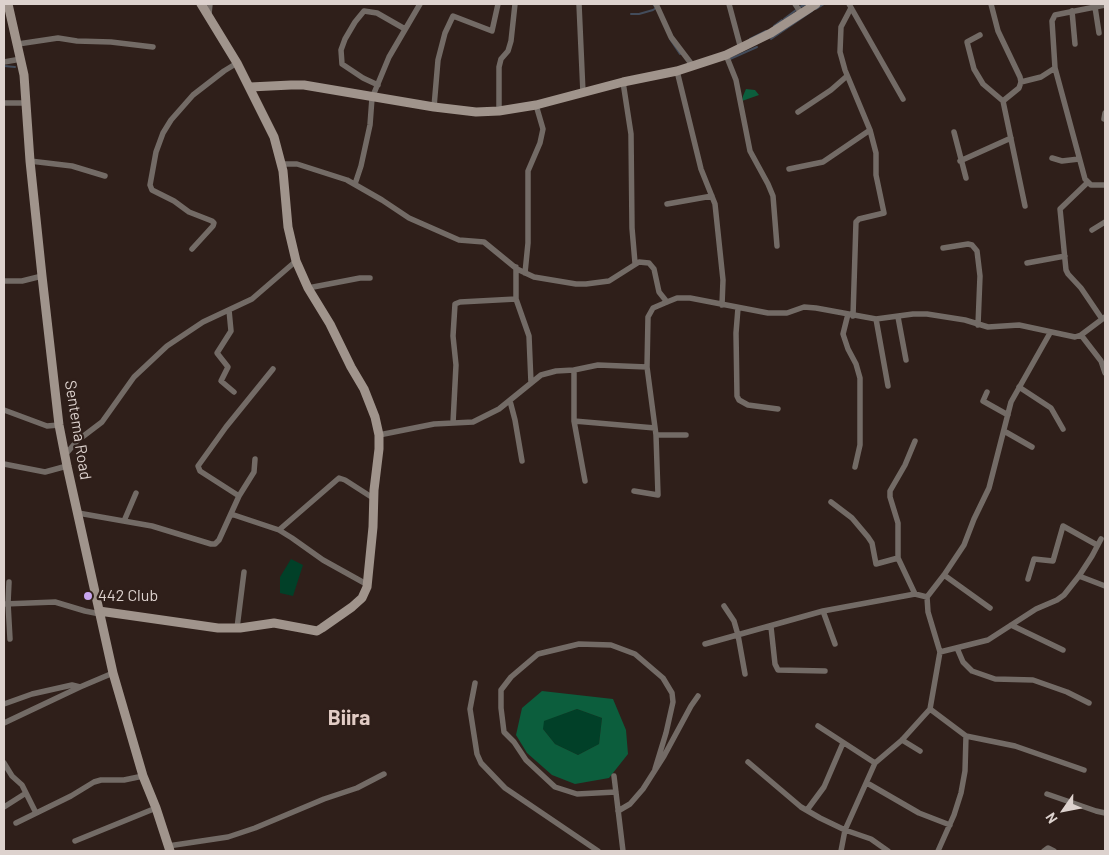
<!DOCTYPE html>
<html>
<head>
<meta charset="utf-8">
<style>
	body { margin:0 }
	#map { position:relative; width:1109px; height:855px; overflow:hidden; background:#2f1f1a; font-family:Barlow,sans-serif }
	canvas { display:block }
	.frame { position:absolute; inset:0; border:5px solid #ddd2ce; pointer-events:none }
	.north { position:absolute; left:1039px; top:785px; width:50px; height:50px; -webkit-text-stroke:4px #2f1f1a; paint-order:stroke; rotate:237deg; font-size:14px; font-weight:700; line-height:20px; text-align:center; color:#ddd2ce }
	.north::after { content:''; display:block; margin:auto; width:18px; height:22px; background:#ddd2ce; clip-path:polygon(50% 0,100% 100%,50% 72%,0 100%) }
</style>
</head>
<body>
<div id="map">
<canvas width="1109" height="855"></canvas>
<div class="frame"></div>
<div class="north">N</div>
</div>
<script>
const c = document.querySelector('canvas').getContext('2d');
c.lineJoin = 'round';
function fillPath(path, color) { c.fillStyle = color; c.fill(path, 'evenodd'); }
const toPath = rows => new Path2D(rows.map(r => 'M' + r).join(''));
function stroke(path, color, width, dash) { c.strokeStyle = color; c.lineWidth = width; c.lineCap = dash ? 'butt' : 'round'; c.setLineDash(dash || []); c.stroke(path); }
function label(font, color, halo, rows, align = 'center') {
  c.font = font + ' Barlow,sans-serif'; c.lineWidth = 4.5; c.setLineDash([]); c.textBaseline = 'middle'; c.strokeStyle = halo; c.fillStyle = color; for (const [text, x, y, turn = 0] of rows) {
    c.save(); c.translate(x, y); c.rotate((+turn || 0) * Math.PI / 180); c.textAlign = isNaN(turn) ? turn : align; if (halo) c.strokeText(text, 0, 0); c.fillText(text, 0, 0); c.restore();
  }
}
fillPath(toPath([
	[291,559,303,565,293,596,280,593,280,577],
	[577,709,602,718,599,744,578,755,555,744,543,729,543,721]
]), '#014028');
fillPath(toPath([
	[746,89,755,90,759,95,742,101,743,96],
	[542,691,613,699,626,730,628,754,609,778,575,784,552,775,527,753,516,735,522,708],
	[577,709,602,718,599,744,578,755,555,744,543,729,544,721]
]), '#0c5e3d');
stroke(toPath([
	[800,7,806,4],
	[816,9,824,4],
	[631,14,639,14,653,10,656,8,653,4],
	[784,19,796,10],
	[774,26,782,20],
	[670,39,680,54],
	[750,39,766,31],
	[771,39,812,11],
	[730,59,757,47],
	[4,66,15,67]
]), '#434c5b', 2);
stroke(toPath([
	[579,4,583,93],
	[656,4,671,37,693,66],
	[729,4,741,49],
	[795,4,801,13],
	[849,4,903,99],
	[991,4,998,31,1020,77,1021,82,1019,88,1003,101,1025,206],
	[1105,5,1055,15,1052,21,1055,68,1085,179,1091,185,1105,185],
	[1095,7,1099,33],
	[851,8,841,27,840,52,845,70,870,130,876,153,876,175,884,213,859,219,856,222,853,316],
	[1072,11,1075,44],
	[209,14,210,4],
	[980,35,967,42,974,69,983,84,1003,101],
	[18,44,58,38,77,41,111,42,153,47],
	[726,55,736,80,750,151,768,184,773,196,777,246],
	[4,62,21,59],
	[677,71,701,169,715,204,723,280,722,305],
	[623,82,631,134,632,228,635,263],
	[1021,82,1041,77,1055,68],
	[378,85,363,78,342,64,341,50,345,39,355,22,364,11,377,13,405,29],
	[4,103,26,103],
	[434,107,438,60,445,33,453,16,492,31,498,4],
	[499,111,499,67,501,59,508,51,511,41,515,4],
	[798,112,831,90,847,76],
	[1104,119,1105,113],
	[954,132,966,178],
	[1052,158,1062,161,1079,159],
	[30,161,72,166,105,176],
	[960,161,1011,138],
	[281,164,297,164,347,180,382,200,409,218,459,240,484,242,517,269,534,277,576,284,586,284,609,281,639,262,649,263,654,269,659,292,667,302],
	[789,169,823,162,870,130],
	[1087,183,1060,209,1066,270,1068,274,1081,288,1102,319],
	[355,184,361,166,370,125,372,98,389,57,420,4],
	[667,204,712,196],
	[1092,230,1105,222],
	[943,248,968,244,972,245,977,251,980,276,978,325],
	[192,249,213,226,214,223,212,221,189,212,174,201,152,190,150,185,156,152,163,133,171,120,193,95,224,71,237,63],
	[1027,263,1065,256],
	[516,267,516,299,529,336,531,383],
	[525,273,528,243,528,171,540,143,543,129,536,105],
	[4,281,22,281,42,276],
	[308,288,360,278,370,278],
	[738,308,736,333,737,396,739,400,748,405,778,409],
	[229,310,231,331,217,353,228,367,221,381,234,392],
	[848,314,843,334,848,349,856,364,860,378,860,445,855,467],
	[898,317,906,360],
	[876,319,888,386],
	[1081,335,1101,361,1105,373],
	[1019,387,1051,408,1063,429],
	[987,392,983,401,1008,415],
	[510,401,515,420,522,461],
	[4,410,47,426,59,425],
	[574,421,655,428],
	[453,423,456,365,453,336,455,304,460,302,516,299],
	[1004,431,1032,447],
	[379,435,434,424,473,422,499,409,541,375,556,371,574,370],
	[656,435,686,435],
	[915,441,905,465,890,491,890,497,898,523,898,558,915,594],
	[65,455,77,441,102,422,134,377,167,346,203,322,252,299,296,261],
	[4,464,45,472,67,466],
	[585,481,574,421,574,370,598,365,647,367],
	[634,491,658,495,656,435,647,367,648,317,653,308,667,302,677,298,690,298,768,313,787,313,804,307,816,308,876,319,913,314,927,314,965,320,988,327,1019,325,1075,337,1081,335,1105,317],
	[239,496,200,471,198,466,226,427,273,369],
	[831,502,852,518,868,537,872,543,876,564,898,558],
	[78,513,152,526,211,544,215,544,219,540,239,496,254,472,255,459],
	[231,514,279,530,292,538,323,560,368,585],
	[124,521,136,493],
	[279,530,339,478,345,480,373,498],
	[944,575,990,608],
	[1079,576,1105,586],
	[1028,579,1034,559,1053,561,1063,526,1097,545],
	[9,582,8,603,10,639],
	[4,604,55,602,85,611,100,614],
	[724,606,734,621,738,635,745,674],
	[823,611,835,644],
	[1011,625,1063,650],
	[771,627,775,664,778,670,825,671],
	[237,628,244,572],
	[705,644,823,611,915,594,927,597],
	[957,648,963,662,972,671,995,679,1033,680,1067,692,1089,703],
	[940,652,988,640,1036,609,1057,600,1064,595,1079,576,1092,556,1101,539],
	[475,683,470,709,477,754,481,763,505,788,598,851],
	[4,704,32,694,72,685,80,687],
	[930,709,966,736,1015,746,1084,770],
	[4,723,80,687,113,673],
	[818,726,875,763],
	[902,740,920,751],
	[748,762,801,807,820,818,845,830,871,839,888,851],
	[4,763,12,776,22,785,36,813],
	[614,776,623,851],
	[867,783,919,813,950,825],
	[616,792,577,794,555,787,526,760,514,742,504,732,501,708,501,690,511,677,538,654,579,644,611,645,635,654,663,678,672,693,673,702,666,733,655,769],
	[1047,794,1096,811,1105,813],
	[4,807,26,793],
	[807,810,824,787,843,743],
	[618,811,630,804,643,789,664,756,691,706,698,696],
	[16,823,71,796,94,782,101,780,124,780,143,776],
	[75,841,156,808],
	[168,846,228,837,255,828,324,799,357,788,384,774],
	[841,851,845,830,875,763,902,740,930,709,940,652,928,612,927,597,944,575,964,545,974,519,989,488,1011,402,1050,333],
	[938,851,954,815,961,793,965,771,966,736],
	[1044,851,1048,848,1054,851]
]), '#736b66', 5.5);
stroke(toPath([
	[8,4,24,75,30,161,42,276,59,425,67,466,113,673,143,776,156,808,170,851],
	[250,87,291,85,304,85,434,107,476,112,499,111,536,105,623,82,677,71,726,55,771,33,816,4],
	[99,611,218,628,240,628,274,623,317,631,322,628,352,607,362,598,367,587,373,527,374,490,379,449,379,435,375,417,364,389,351,367,330,324,308,288,296,261,288,227,283,171,274,137,237,63,201,4]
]), '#a0948c', 9);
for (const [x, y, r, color] of [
	[88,596,5,"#c8a6ef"]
]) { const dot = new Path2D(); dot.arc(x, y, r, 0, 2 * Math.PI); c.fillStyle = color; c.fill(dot); stroke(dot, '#2f1f1a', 2); }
label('16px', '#ddd2ce', '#2f1f1a', [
	["Sentema Road",78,430,81]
]);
label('16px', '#ddd2ce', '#2f1f1a', [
	["442 Club",98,596]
], 'left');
label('bold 21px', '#e2ccc5', '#2f1f1a', [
	["Biira",349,718]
]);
</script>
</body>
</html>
